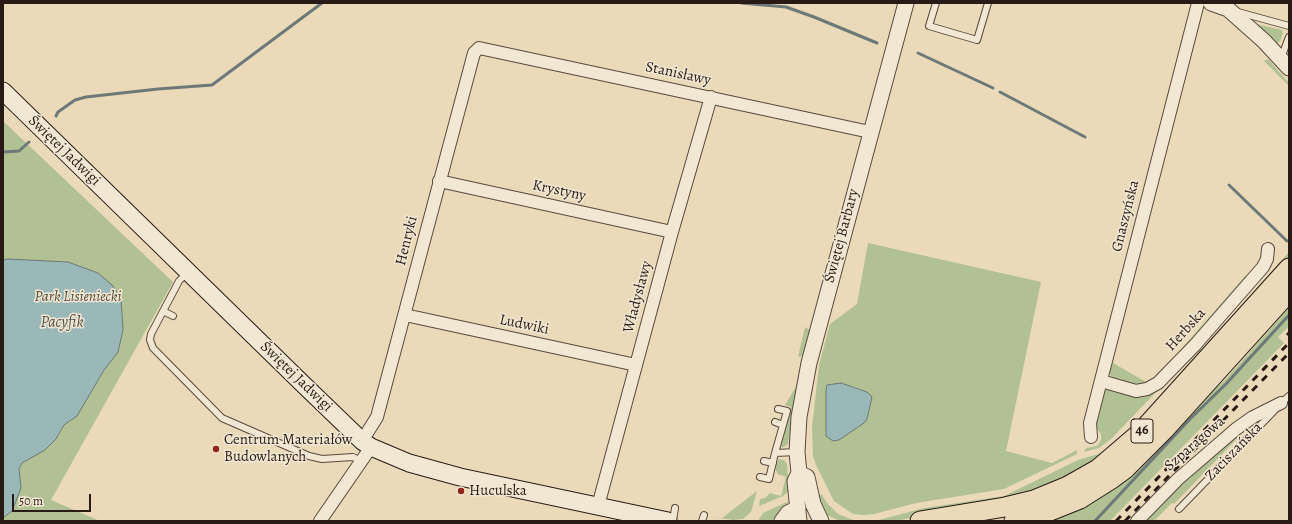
<!DOCTYPE html>
<html>
<head>
<meta charset="utf-8">
<style>
	body { margin:0 }
	#map { position:relative; width:1292px; height:524px; overflow:hidden; background:#ebdab9; font-family:Alegreya,serif }
	canvas { display:block }
	.frame { position:absolute; inset:0; border:4px solid #281a15; pointer-events:none }
	.scale { position:absolute; left:12px; top:494px; width:79px; height:18px; box-sizing:border-box; border:2px solid #281a15; border-top:0; padding-left:5px; font-size:12px; line-height:14px; white-space:nowrap; color:#281a15; -webkit-text-stroke:3px #f2e7d2; paint-order:stroke }
</style>
</head>
<body>
<div id="map">
<canvas width="1292" height="524"></canvas>
<div class="frame"></div>
<div class="scale">50 m</div>
</div>
<script>
const c = document.querySelector('canvas').getContext('2d');
c.lineJoin = 'round';
function fillPath(path, color) { c.fillStyle = color; c.fill(path, 'evenodd'); }
const toPath = rows => new Path2D(rows.map(r => 'M' + r).join(''));
function stroke(path, color, width, dash) { c.strokeStyle = color; c.lineWidth = width; c.lineCap = dash ? 'butt' : 'round'; c.setLineDash(dash || []); c.stroke(path); }
function label(font, color, halo, rows, align = 'center') {
  c.font = font + ' Alegreya,serif'; c.lineWidth = 3; c.setLineDash([]); c.textBaseline = 'middle'; c.strokeStyle = halo; c.fillStyle = color; for (const [text, x, y, turn = 0] of rows) {
    c.save(); c.translate(x, y); c.rotate((+turn || 0) * Math.PI / 180); c.textAlign = isNaN(turn) ? turn : align; if (halo) c.strokeText(text, 0, 0); c.fillText(text, 0, 0); c.restore();
  }
}
fillPath(toPath([
	[1256,24,1282,30,1283,33,1280,41,1276,45],
	[1268,59,1289,83,1289,86,1264,61],
	[3,121,173,282,51,500,100,521,40,521,48,506,40,521,3,521],
	[868,243,1041,282,1006,451,1052,463,1077,450,1077,454,1004,489,916,503,874,514,864,515,853,514,834,501,816,465,813,456,812,427,819,365,830,324,857,304],
	[841,383,867,392,826,436,826,391],
	[1289,252,1289,259,1118,447,1042,491,896,521,875,521,924,508,1004,496,1078,460,1105,452,1122,438],
	[1245,276,1249,279,1179,357,1177,354],
	[1289,308,1289,326,1278,337,1284,343,1110,521,1037,521,1201,400,1225,380],
	[805,327,810,330,803,356,798,357],
	[1172,360,1174,363,1156,380,1141,386,1112,378,1108,370,1110,363,1113,361,1113,363,1148,383],
	[797,385,788,444,782,448,781,445,791,407,785,405],
	[1161,387,1111,439,1099,448,1084,452,1086,448,1097,446,1101,440,1101,434,1094,425,1103,393,1106,390],
	[1257,418,1174,504,1172,503,1154,521,1143,521,1167,496],
	[779,459,784,460,787,464,789,491,783,496,759,506,760,499,765,498,770,493,781,496,786,477,778,474,776,471,776,463],
	[757,491,751,512,743,519,733,520,706,516,722,518],
	[818,494,822,495,827,503,838,514,856,521,840,521,827,515,820,508],
	[789,501,777,521,758,521,763,513]
]), '#b1c194');
const water = toPath([
	[8,259,68,262,98,273,112,285,121,298,123,330,118,352,104,370,77,416,64,425,56,439,45,450,22,463,19,469,21,488,12,511,3,518,3,260,8,259],
	[841,383,867,392,872,397,867,419,864,423,839,440,833,441,826,436,826,391,827,385,841,383]
]);
fillPath(water, '#9bb8b8');
stroke(water, '#6d7977', 1);
stroke(toPath([
	[741,3,786,7,814,17,877,43],
	[918,53,993,88],
	[1000,92,1085,137],
	[56,116,58,112,75,100,86,97,158,89,212,85,322,3],
	[3,152,19,151,29,142],
	[1229,185,1287,241],
	[1095,521,1190,419,1226,384,1289,315]
]), '#6d7977', 3);
const service = toPath([
	[936,3,929,26,977,40,988,3],
	[1238,12,1289,26],
	[1281,58,1289,37],
	[187,273,179,281,151,334,150,340,153,348,222,418,309,456,322,459,353,457,361,461],
	[163,311,173,316],
	[1280,404,1289,396],
	[778,409,787,411,775,453,797,452],
	[775,422,783,425],
	[764,461,773,463],
	[760,477,769,479,775,453],
	[1179,509,1274,411],
	[673,521,675,508],
	[702,521,704,515]
]);
const minor = toPath([
	[439,181,672,232],
	[405,315,636,365],
	[1101,381,1136,391,1147,389,1158,383,1195,345,1263,267,1267,259,1268,249],
	[1091,437,1090,423,1198,3],
	[362,441,377,417,474,53,479,48,870,132],
	[598,506,672,232,711,97],
	[320,521,371,447],
	[1137,521,1178,479,1236,429,1253,417,1281,403]
]);
const tertiary = toPath([
	[1211,3,1228,9,1264,41,1289,68],
	[799,473,807,477,813,504,821,521],
	[782,521,788,513,798,508],
	[799,521,795,481,799,473,797,452,799,417,809,363,906,3]
]);
const secondary = toPath([
	[3,91,306,387,362,441,371,447,409,463,460,477,668,521]
]);
const primary = toPath([
	[920,521,1005,507,1034,500,1068,486,1098,469,1140,433,1289,268],
	[1014,521,1050,511,1080,499,1110,480,1125,469,1164,430,1289,292]
]);
stroke(service, '#594a3e', 8);
stroke(minor, '#594a3e', 14);
stroke(tertiary, '#594a3e', 17);
stroke(secondary, '#281a15', 19);
stroke(primary, '#281a15', 21);
stroke(service, '#f2e7d2', 6);
stroke(minor, '#f2e7d2', 12);
stroke(tertiary, '#f2e7d2', 15);
stroke(secondary, '#f2e7d2', 17);
stroke(primary, '#ebdab9', 19);
stroke(toPath([
	[1287,335,1289,333],
	[1116,521,1289,343],
	[1125,521,1289,353]
]), '#281a15', 3, [7, 7]);
for (const [x, y, r, color] of [
	[216,449,4,"#8f2418"],
	[461,491,4,"#8f2418"]
]) { const dot = new Path2D(); dot.arc(x, y, r, 0, 2 * Math.PI); c.fillStyle = color; c.fill(dot); stroke(dot, '#f2e7d2', 1.5); }
for (const [x, y, w] of [
	[1142,431,22]
]) { const box = new Path2D(); box.roundRect(x - w / 2, y - 12, w, 24, 3); c.fillStyle = '#f2e7d2'; c.fill(box); stroke(box, '#281a15', 1); }
label('bold 14px', '#281a15', null, [
	["46",1142,431]
]);
label('15px', '#281a15', '#f2e7d2', [
	["Stanisławy",678,74,12],
	["Świętej Jadwigi",64,151,44],
	["Krystyny",559,191,12],
	["Gnaszyńska",1126,216,-76],
	["Świętej Barbary",842,236,-75],
	["Henryki",407,241,-76],
	["Władysławy",638,297,-75],
	["Ludwiki",524,325,12],
	["Herbska",1186,330,-48],
	["Świętej Jadwigi",296,377,44],
	["Szparagowa",1195,444,-41],
	["Zaciszańska",1234,452,-46]
]);
label('italic 15px', '#514c3b', '#f2e7d2', [
	["Park Lisieniecki",78,297]
]);
label('15px', '#281a15', '#f2e7d2', [
	["Centrum Materiałów",224,440],
	["Budowlanych",224,457],
	["Huculska",469,491]
], 'left');
label('italic 16px', '#50514e', '#f2e7d2', [
	["Pacyfik",62,323]
]);
</script>
</body>
</html>
